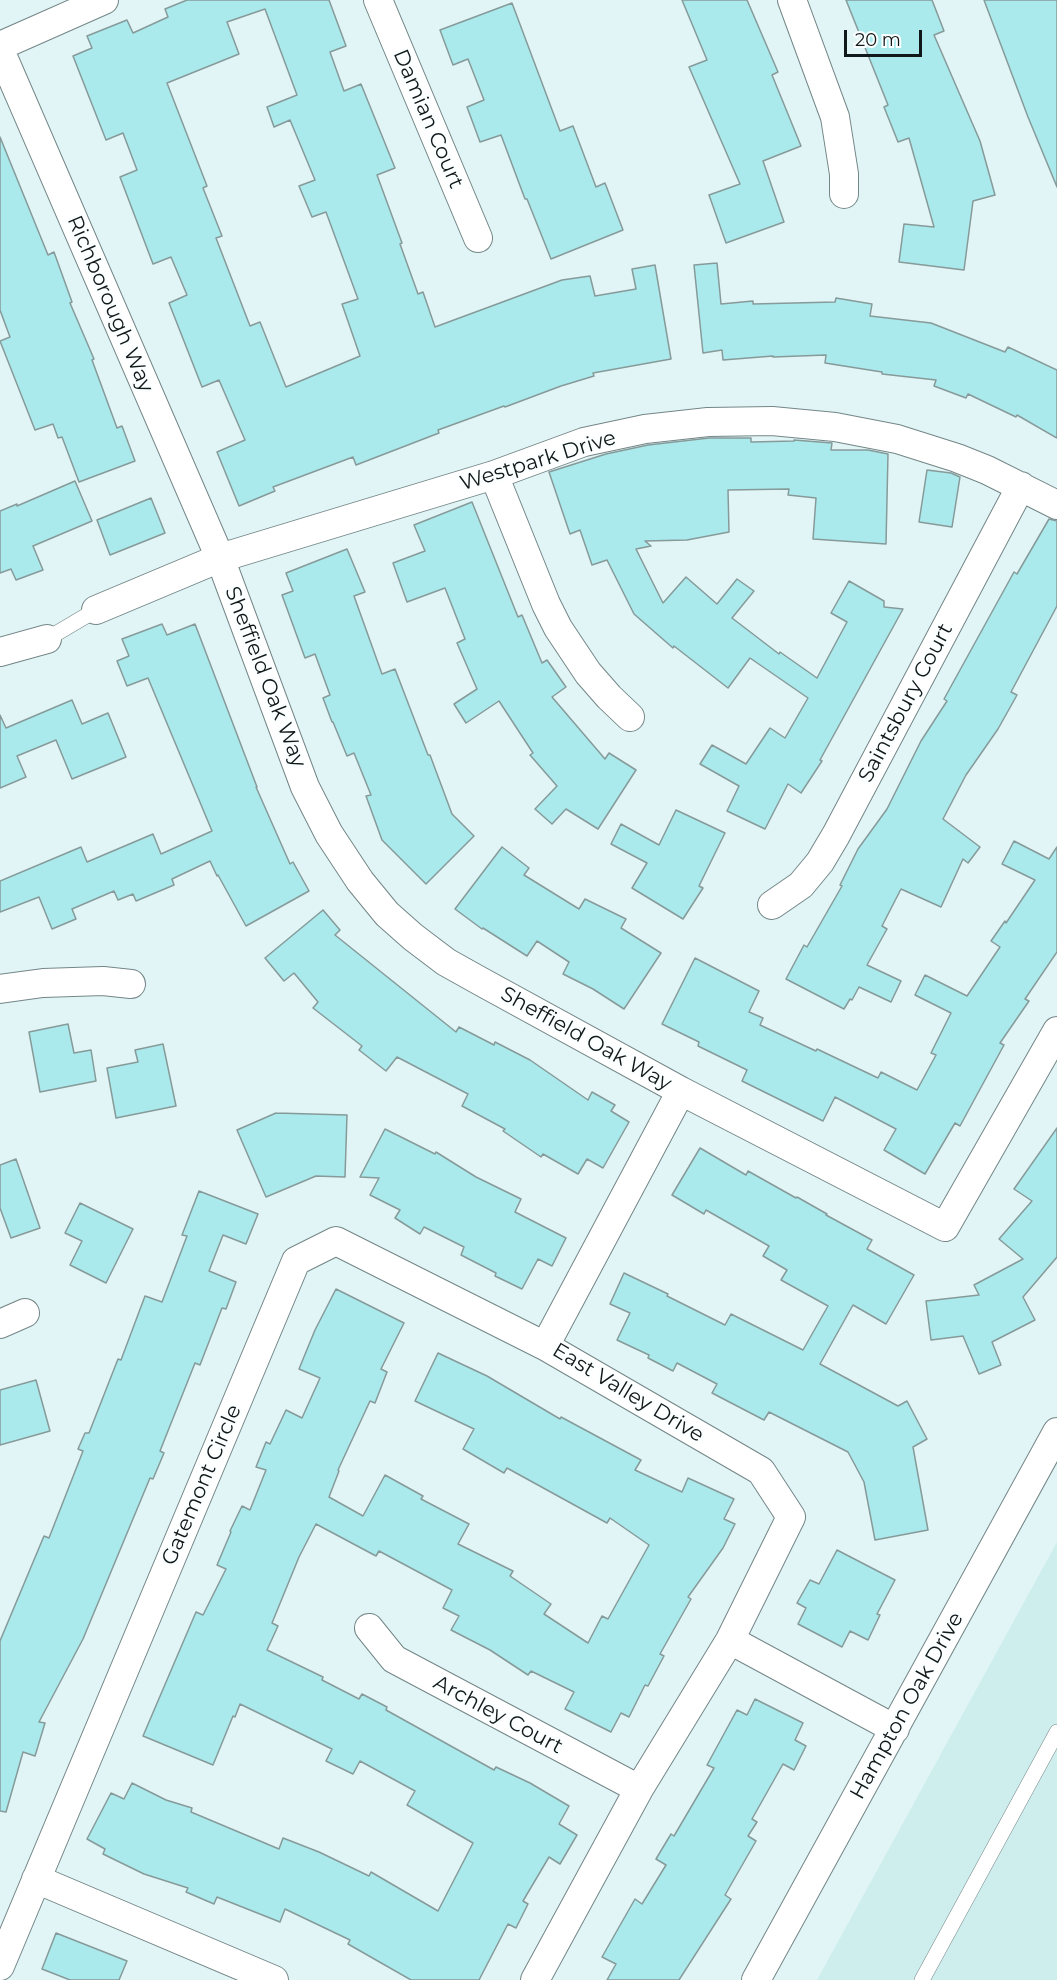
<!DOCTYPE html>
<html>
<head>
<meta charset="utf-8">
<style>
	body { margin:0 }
	#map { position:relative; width:1057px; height:1980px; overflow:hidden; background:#e1f5f6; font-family:Montserrat,sans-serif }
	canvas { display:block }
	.scale { position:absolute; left:844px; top:30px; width:78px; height:27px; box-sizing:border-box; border:3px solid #111819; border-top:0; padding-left:8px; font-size:18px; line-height:21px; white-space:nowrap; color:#111819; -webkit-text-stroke:4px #fbffff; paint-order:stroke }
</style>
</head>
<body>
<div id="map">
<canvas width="1057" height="1980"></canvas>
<div class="scale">20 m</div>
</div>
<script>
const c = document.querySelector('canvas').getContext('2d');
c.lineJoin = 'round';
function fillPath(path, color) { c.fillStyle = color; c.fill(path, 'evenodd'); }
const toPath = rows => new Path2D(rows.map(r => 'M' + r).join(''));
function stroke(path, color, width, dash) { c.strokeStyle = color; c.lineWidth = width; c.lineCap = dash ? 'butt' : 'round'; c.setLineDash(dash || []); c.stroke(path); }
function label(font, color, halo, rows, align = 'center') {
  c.font = font + ' Montserrat,sans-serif'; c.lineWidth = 5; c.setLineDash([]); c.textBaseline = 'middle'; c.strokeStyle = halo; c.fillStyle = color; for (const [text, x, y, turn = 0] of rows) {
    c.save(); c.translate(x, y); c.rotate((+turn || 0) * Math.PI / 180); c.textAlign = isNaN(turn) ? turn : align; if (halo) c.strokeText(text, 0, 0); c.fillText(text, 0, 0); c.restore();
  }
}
fillPath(toPath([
	[1057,1542,1057,1980,817,1980]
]), '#ceeded');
const building = toPath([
	[187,0,329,0,346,46,330,52,344,91,361,84,395,168,377,175,402,243,400,244,418,294,423,292,435,327,562,280,590,276,595,296,636,289,632,269,655,265,671,359,593,373,594,376,561,386,505,407,504,406,438,430,439,433,356,465,353,457,273,487,275,491,239,506,217,452,245,440,219,380,202,387,169,303,187,295,171,257,153,264,120,177,137,170,123,133,106,140,73,56,92,48,87,36,127,20,133,33,168,17,165,9,187,0],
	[265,9,297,95,267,107,274,127,290,120,315,180,299,186,312,217,326,212,358,299,342,304,360,356,286,387,260,322,250,326,216,238,222,236,203,188,207,186,167,83,239,54,227,22,265,9],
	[682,0,747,0,778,72,772,75,801,146,763,161,784,222,726,243,709,195,740,184,689,67,707,60,682,0],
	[846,0,932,0,944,31,934,35,980,141,995,195,973,201,964,270,899,262,904,224,934,227,909,138,898,142,884,107,888,105,846,0],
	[984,0,1057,0,1057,187,1028,117,984,0],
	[512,3,560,131,573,126,596,187,605,183,623,230,551,259,527,199,525,199,501,135,480,142,467,107,484,100,468,59,453,65,440,30,512,3],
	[0,137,48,255,54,252,72,302,70,303,94,359,92,360,117,428,122,426,135,461,79,482,62,437,58,438,53,424,35,430,0,341,10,337,0,310,0,137],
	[717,263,721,304,753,301,753,304,835,302,836,298,872,304,870,316,931,323,1005,352,1008,347,1057,370,1057,438,1017,415,1016,417,968,394,966,398,934,386,936,380,882,374,882,372,825,363,826,355,773,357,773,356,723,360,722,350,703,353,694,265,717,263],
	[709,438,751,438,751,442,794,441,794,440,832,443,831,450,868,450,888,454,886,544,813,539,816,498,788,495,789,489,728,490,729,532,687,540,645,541,651,546,636,549,663,603,686,577,717,604,737,579,754,591,732,618,779,654,780,652,817,678,847,622,831,613,849,581,884,601,884,607,903,609,820,760,822,761,801,793,788,784,765,829,727,811,739,786,700,764,712,745,746,764,770,728,785,738,808,698,750,658,728,688,674,646,673,648,634,614,607,560,592,565,580,530,570,534,549,472,606,454,648,445,709,438],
	[927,470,951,473,960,477,952,527,919,522,927,470],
	[75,481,92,521,33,546,43,570,16,580,11,569,0,573,0,511,17,504,17,506,75,481],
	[151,498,165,533,110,555,97,520,151,498],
	[472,502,518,617,522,615,542,663,547,660,566,687,552,697,605,759,609,753,636,770,598,829,566,809,552,824,535,809,557,786,530,755,533,753,499,701,466,723,454,704,477,689,457,643,465,639,445,588,407,602,393,563,425,551,414,525,472,502],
	[1049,519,1057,521,1057,606,1011,692,1017,695,998,729,966,775,943,819,980,847,968,863,963,859,941,907,901,889,882,926,887,929,867,965,901,981,891,1002,859,987,852,1000,850,999,844,1009,786,979,804,945,807,947,842,886,840,885,858,849,887,809,921,741,947,701,944,699,1014,572,1017,574,1049,519],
	[347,549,365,592,354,596,382,674,395,669,428,755,430,755,452,814,474,836,426,884,382,840,366,796,371,795,354,753,347,756,333,722,332,722,323,698,330,695,315,654,305,658,282,595,293,591,286,573,347,549],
	[162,624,167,635,195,624,257,787,256,787,290,864,293,862,309,891,246,926,218,875,217,876,210,861,172,879,174,885,136,901,133,894,118,900,114,891,72,909,76,919,52,929,39,897,0,912,0,881,81,847,87,862,153,834,161,854,212,831,148,678,127,686,117,661,129,656,122,639,162,624],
	[72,700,82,724,108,713,126,757,72,779,56,740,17,756,26,777,0,788,0,715,6,728,72,700],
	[676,810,725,833,699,886,703,888,683,919,632,888,647,863,611,844,621,824,659,845,676,810],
	[1014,841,1049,859,1057,847,1057,952,1025,999,1029,1001,1000,1043,1004,1045,960,1126,955,1123,925,1174,884,1150,896,1129,835,1097,823,1121,742,1081,747,1070,698,1046,699,1042,662,1024,695,958,759,991,749,1012,763,1018,760,1025,816,1051,817,1049,878,1078,881,1072,917,1090,936,1055,931,1053,951,1013,915,995,925,975,967,996,1000,947,991,941,1005,921,1006,923,1035,880,1002,864,1014,841],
	[502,847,529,868,524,875,579,909,585,899,626,919,621,928,661,953,624,1009,593,989,563,974,569,962,537,941,527,956,483,928,482,929,455,909,502,847],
	[323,910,340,930,335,935,456,1032,459,1027,494,1045,495,1042,530,1060,588,1100,592,1092,615,1105,611,1111,629,1122,603,1168,587,1159,578,1174,543,1154,541,1157,503,1131,505,1129,462,1106,468,1094,397,1057,386,1071,359,1050,362,1046,313,1008,318,1002,294,973,284,981,265,958,323,910],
	[68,1024,74,1053,91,1050,96,1081,40,1092,29,1032,68,1024],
	[163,1044,176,1106,116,1118,107,1068,138,1062,135,1050,163,1044],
	[276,1113,347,1115,345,1177,316,1176,266,1197,237,1130,276,1113],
	[1057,1128,1057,1257,1023,1297,1035,1320,992,1342,1001,1365,979,1374,963,1336,931,1340,926,1301,979,1295,974,1285,1023,1259,999,1239,1032,1201,1014,1189,1057,1128],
	[385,1129,435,1154,436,1152,476,1177,521,1199,515,1212,566,1238,552,1266,538,1259,522,1289,495,1276,496,1273,461,1255,464,1247,424,1227,420,1234,395,1218,400,1210,370,1195,379,1178,360,1177,385,1129],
	[700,1148,746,1175,748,1171,796,1198,797,1197,827,1214,826,1215,872,1240,867,1249,914,1275,886,1324,853,1305,820,1364,898,1406,907,1401,927,1439,913,1447,928,1530,875,1540,864,1482,848,1452,769,1412,764,1420,712,1393,717,1384,677,1363,673,1371,648,1358,649,1355,617,1340,630,1313,610,1304,624,1273,668,1294,667,1296,725,1325,731,1314,803,1350,828,1306,781,1280,787,1270,763,1256,769,1246,706,1210,704,1214,672,1195,700,1148],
	[16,1159,40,1228,11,1238,0,1208,0,1165,16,1159],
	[199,1191,258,1214,246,1244,223,1235,209,1271,236,1282,226,1309,222,1308,200,1365,195,1363,160,1451,164,1453,153,1479,150,1478,83,1639,39,1722,45,1723,35,1756,23,1752,6,1812,0,1811,0,1641,44,1536,49,1538,83,1451,78,1449,85,1433,89,1433,118,1359,121,1360,145,1296,162,1302,187,1236,182,1235,199,1191],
	[80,1203,133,1229,106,1283,70,1265,82,1241,65,1233,80,1203],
	[336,1289,404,1323,381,1369,387,1372,375,1403,370,1401,338,1470,339,1471,329,1497,363,1516,385,1475,423,1496,421,1499,469,1524,458,1544,513,1571,510,1576,551,1604,544,1614,588,1643,602,1616,608,1619,649,1545,610,1518,607,1523,507,1468,504,1473,463,1449,474,1429,415,1401,438,1353,487,1376,560,1419,561,1417,641,1460,635,1470,682,1492,688,1478,734,1499,724,1519,735,1524,723,1548,688,1597,691,1599,660,1654,664,1656,648,1686,645,1685,629,1717,621,1713,611,1732,565,1709,574,1692,531,1671,528,1675,490,1650,451,1630,459,1616,443,1608,452,1590,379,1551,376,1556,316,1524,299,1557,272,1623,278,1626,267,1650,323,1677,322,1680,359,1699,362,1694,387,1707,386,1710,494,1770,496,1767,530,1783,569,1806,559,1824,577,1835,560,1864,549,1857,523,1901,528,1904,516,1928,508,1924,479,1980,411,1980,348,1944,350,1940,285,1909,280,1922,217,1897,214,1904,186,1892,188,1888,144,1874,103,1854,105,1849,87,1839,111,1793,124,1799,132,1783,166,1800,192,1808,191,1812,279,1849,283,1838,319,1852,369,1876,371,1872,438,1911,473,1843,407,1805,415,1791,360,1761,353,1774,326,1761,332,1749,240,1704,235,1717,233,1716,213,1765,143,1736,196,1612,203,1615,226,1569,217,1565,231,1532,230,1531,242,1506,250,1510,266,1470,256,1467,266,1442,270,1444,286,1410,302,1418,320,1378,299,1369,315,1330,336,1289],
	[36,1380,50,1431,0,1445,0,1390,36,1380],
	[837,1550,895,1580,877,1614,880,1615,868,1640,850,1631,842,1647,798,1624,806,1608,797,1603,810,1580,819,1584,837,1550],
	[755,1699,803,1723,795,1740,806,1746,794,1770,783,1764,752,1819,757,1822,748,1836,756,1841,725,1895,731,1899,679,1980,607,1980,616,1964,602,1957,635,1899,642,1904,666,1865,656,1859,671,1834,674,1836,714,1768,707,1765,737,1710,747,1715,755,1699],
	[56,1933,127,1961,119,1980,70,1980,42,1969,56,1933]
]);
fillPath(building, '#aaeaec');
stroke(building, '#879a9a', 1.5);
const service = toPath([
	[47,639,96,610],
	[922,1980,1057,1732]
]);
const minor = toPath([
	[378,0,478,238],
	[792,0,835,117,844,174,844,194],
	[0,46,104,0],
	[0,50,220,558,305,787,329,834,360,881,387,914,413,937,446,962,480,981,681,1091,945,1227,1057,1031],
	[494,475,546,604,558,628,588,673,609,697,630,717],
	[96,610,220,558,494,475,584,442,645,429,708,422,772,421,835,427,897,439,957,458,987,470,1057,505],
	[0,652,47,639],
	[772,905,801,885,820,862,836,835,1021,486],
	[0,989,43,983,103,981,131,984],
	[0,1324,25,1313],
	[545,1346,681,1091],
	[369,1628,394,1659,639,1789],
	[730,1640,895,1729],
	[36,1879,274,1980],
	[0,1966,296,1261,336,1241,545,1346,761,1471,791,1517,730,1640,639,1789,535,1980],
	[756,1980,1057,1432]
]);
stroke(service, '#748687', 16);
stroke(minor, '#748687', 30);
stroke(service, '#fff', 15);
stroke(minor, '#fff', 28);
label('21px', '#111819', '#fbffff', [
	["Damian Court",428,119,67],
	["Richborough Way",110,304,67],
	["Westpark Drive",538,461,-17],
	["Sheffield Oak Way",265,677,69],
	["Saintsbury Court",906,703,-62],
	["Sheffield Oak Way",586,1039,29],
	["East Valley Drive",628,1393,31],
	["Gatemont Circle",202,1485,-67],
	["Hampton Oak Drive",907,1706,-61],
	["Archley Court",498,1715,28]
]);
</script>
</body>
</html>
